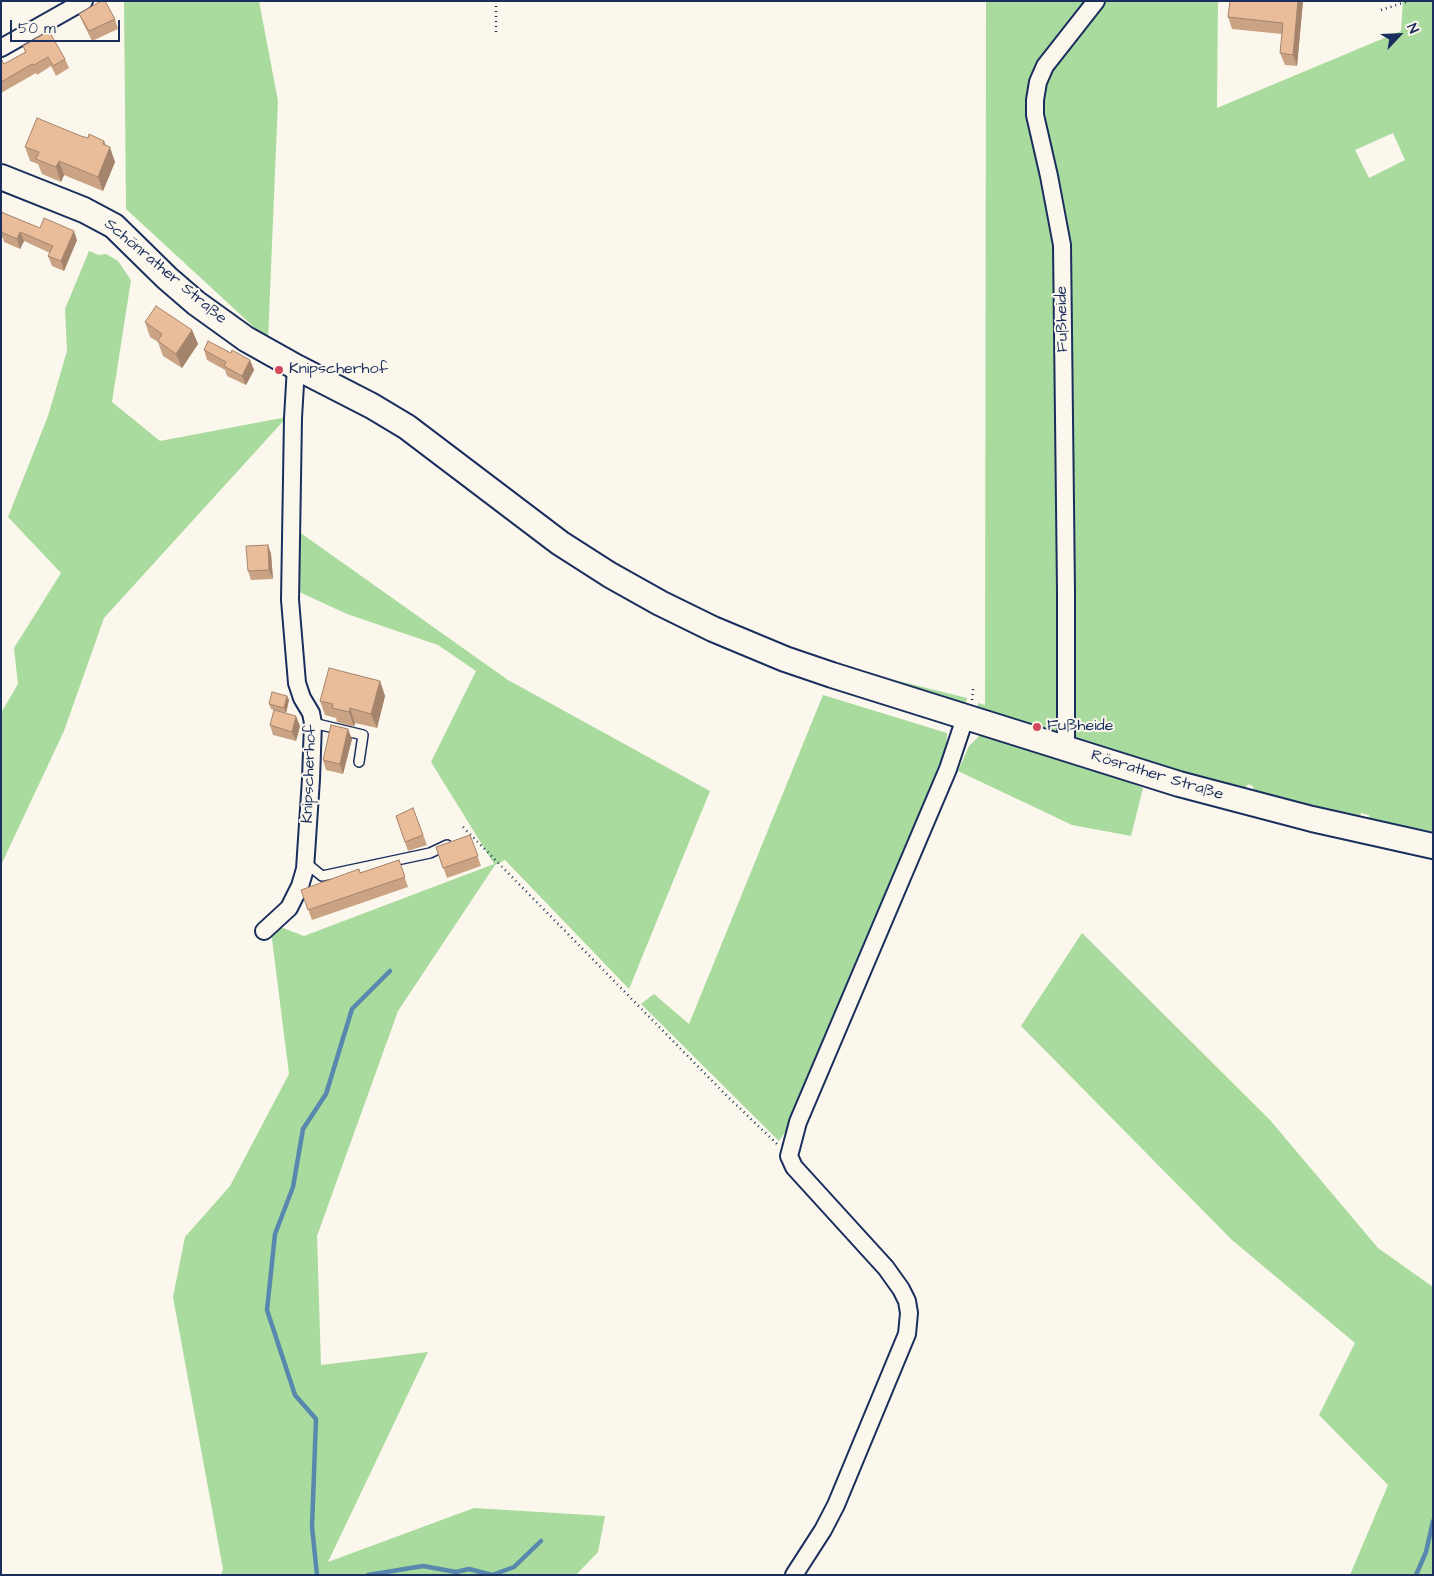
<!DOCTYPE html>
<html>
<head>
<meta charset="utf-8">
<style>
	body { margin:0 }
	#map { position:relative; width:1434px; height:1576px; overflow:hidden; background:#fbf7ec; font-family:"Architects Daughter",sans-serif }
	canvas { display:block }
	.frame { position:absolute; inset:0; border:2px solid #1b2f5e; pointer-events:none }
	.north { position:absolute; left:1374px; top:10px; width:50px; height:50px; -webkit-text-stroke:4px #fbf7ec; paint-order:stroke; rotate:65deg; font-size:14px; font-weight:700; line-height:20px; text-align:center; color:#1b2f5e }
	.north::after { content:''; display:block; margin:auto; width:18px; height:22px; background:#1b2f5e; clip-path:polygon(50% 0,100% 100%,50% 72%,0 100%) }
	.scale { position:absolute; left:10px; top:20px; width:110px; height:22px; box-sizing:border-box; border:2px solid #1b2f5e; border-top:0; padding-left:6px; font-size:15px; line-height:18px; white-space:nowrap; color:#1b2f5e; -webkit-text-stroke:4px #fbf7ec; paint-order:stroke }
</style>
</head>
<body>
<div id="map">
<canvas width="1434" height="1576"></canvas>
<div class="frame"></div>
<div class="north">N</div>
<div class="scale">50 m</div>
</div>
<script>
const c = document.querySelector('canvas').getContext('2d');
c.lineJoin = 'round';
function fillPath(path, color) { c.fillStyle = color; c.fill(path, 'evenodd'); }
const toPath = rows => new Path2D(rows.map(r => 'M' + r).join(''));
function stroke(path, color, width, dash) { c.strokeStyle = color; c.lineWidth = width; c.lineCap = dash ? 'butt' : 'round'; c.setLineDash(dash || []); c.stroke(path); }
function label(font, color, halo, rows, align = 'center') {
  c.font = font + ' "Architects Daughter",sans-serif'; c.lineWidth = 4; c.setLineDash([]); c.textBaseline = 'middle'; c.strokeStyle = halo; c.fillStyle = color; for (const [text, x, y, turn = 0] of rows) {
    c.save(); c.translate(x, y); c.rotate((+turn || 0) * Math.PI / 180); c.textAlign = isNaN(turn) ? turn : align; if (halo) c.strokeText(text, 0, 0); c.fillText(text, 0, 0); c.restore();
  }
}
fillPath(toPath([
	[124,1,259,1,278,101,268,340,126,209],
	[986,1,1089,1,1031,79,1053,218,1059,324,1062,740,977,716,978,703,985,705],
	[1106,1,1218,1,1217,108,1401,31,1403,1,1433,1,1433,836,1369,823,1369,815,1361,813,1358,822,1255,797,1253,786,1248,784,1242,794,1076,743,1071,729,1065,244,1040,125,1040,85,1050,65],
	[1393,133,1405,160,1369,178,1355,150],
	[89,251,99,255,106,254,118,261,131,280,112,402,160,441,287,417,104,618,64,731,1,865,1,713,18,684,14,648,61,573,8,517,48,416,67,351,65,309],
	[295,529,508,680,710,791,629,989,505,860,495,865,398,1011,317,1236,321,1365,428,1352,328,1562,474,1508,605,1516,598,1552,576,1575,221,1575,223,1569,173,1297,185,1237,230,1186,289,1074,270,923,304,936,494,864,431,762,476,671,438,645,347,614,295,590],
	[834,665,967,698,964,710],
	[823,695,947,733,946,754,794,1119,779,1141,641,1004,654,994,689,1024],
	[981,734,1111,775,1143,788,1131,836,1072,825,958,771,969,746],
	[1082,933,1270,1120,1378,1248,1433,1287,1433,1575,1350,1575,1388,1485,1319,1415,1355,1343,1232,1240,1021,1026]
]), '#a8db9d');
stroke(toPath([
	[317,1575,312,1527,316,1419,295,1395,267,1310,275,1234,293,1187,303,1129,326,1094,352,1009,390,971],
	[368,1575,423,1566,456,1572,469,1569,492,1575,514,1567,541,1541],
	[1416,1575,1426,1552,1433,1521]
]), '#5988ae', 4.5);
const lane = toPath([
	[313,723,363,735,359,762],
	[306,863,322,876,430,853,447,845]
]);
const street = toPath([
	[1,48,84,1],
	[1066,749,1066,591,1062,245,1049,176,1035,115,1035,100,1038,82,1045,66,1096,1],
	[264,931,289,908,300,886,305,869,311,779,313,723,311,713,302,698,297,683,290,600,293,418,296,367],
	[794,1575,823,1530,836,1505,907,1334,909,1313,907,1301,901,1289,886,1268,794,1167,789,1156,798,1122,948,769,965,718]
]);
const secondary = toPath([
	[1,177,84,210,114,226,167,278,196,303,246,339,296,367,372,406,407,427,560,543,610,575,660,603,713,629,785,659,832,675,1179,784,1312,819,1433,846]
]);
stroke(lane, '#1b2f5e', 12);
stroke(street, '#1b2f5e', 20);
stroke(secondary, '#1b2f5e', 28);
stroke(toPath([
	[496,1,496,33],
	[1381,10,1409,1],
	[972,700,973,689],
	[463,827,725,1094,777,1144]
]), '#1b2f5e', 2.5, [1, 4]);
stroke(lane, '#fbf7ec', 9);
stroke(street, '#fbf7ec', 16);
stroke(secondary, '#fbf7ec', 24);
fillPath(toPath([
	[1230,1,1303,1,1297,66,1285,65,1280,53,1282,34,1232,29,1228,17],
	[79,14,115,19,118,29,92,41,83,23],
	[23,46,65,59,69,68,56,76,51,66,37,75,36,73,1,93,1,59,4,64,25,52],
	[106,146,115,162,103,191,64,175,61,182,42,174,38,164,30,161,25,147],
	[1,208,3,213,40,228,77,240,64,271,52,266,48,256,50,253,24,241,20,249,4,242,3,238,1,237],
	[145,322,192,330,198,344,182,368,163,356,158,342,150,337],
	[204,350,231,353,250,360,254,370,246,385,227,376,225,370,207,360],
	[268,545,271,554,273,579,251,580,248,571],
	[380,681,385,696,377,728,355,723,354,727,337,722,336,718,325,715,320,701],
	[287,696,289,700,286,713,271,709,269,704],
	[270,725,300,726,296,741,273,735],
	[352,739,343,774,326,770,323,760],
	[413,808,427,845,408,851,396,816],
	[470,835,481,866,447,878,436,847],
	[399,860,408,887,312,920,301,890,360,873]
]), '#c9a384');
fillPath(toPath([
	[1298,1,1303,1,1297,66,1293,55],
	[104,141,108,151,110,147,115,162,103,191,98,177,103,144],
	[59,161,64,175,61,182,56,167],
	[74,231,77,240,64,271,61,261],
	[20,232,24,241,20,249,17,239],
	[192,330,198,344,182,368,176,354],
	[250,360,254,370,246,385,242,376],
	[268,545,271,554,273,579,269,570],
	[380,681,385,696,377,728,371,714],
	[287,696,289,700,286,713,284,708],
	[350,708,355,723,354,727,349,712],
	[296,716,300,726,296,741,292,732],
	[348,729,352,739,343,774,340,764]
]), '#a4846c');
const building = toPath([
	[101,1,105,1,115,19,89,31,79,14,101,1],
	[1230,1,1298,1,1293,55,1280,53,1283,23,1228,17,1230,1],
	[49,31,65,59,53,66,48,57,34,65,32,64,1,82,1,59,4,64,26,52,23,46,49,31],
	[37,118,81,136,88,138,89,134,104,141,103,144,110,147,98,177,59,161,56,167,36,159,39,152,25,147,37,118],
	[1,212,40,228,44,218,74,231,61,261,48,256,53,246,20,232,17,239,1,232,2,229,1,229,1,212],
	[156,306,192,330,176,354,158,341,162,334,145,322,156,306],
	[208,341,231,353,232,350,250,360,242,376,224,366,226,362,204,350,208,341],
	[268,545,269,570,248,571,246,546,268,545],
	[329,668,380,681,371,714,350,708,349,712,332,708,333,704,320,701,329,668],
	[272,692,287,696,284,708,269,704,272,692],
	[274,710,296,716,292,732,270,725,274,710],
	[331,725,348,729,340,764,323,760,331,725],
	[413,808,423,835,405,842,396,816,413,808],
	[470,835,478,856,443,868,436,847,470,835],
	[399,860,405,877,308,910,301,890,359,869,360,873,399,860]
]);
fillPath(building, '#eabd9a');
stroke(building, '#a4846c', 1);
for (const [x, y, r, color] of [
	[279,370,5,"#d1495b"],
	[1037,727,5,"#d1495b"]
]) { const dot = new Path2D(); dot.arc(x, y, r, 0, 2 * Math.PI); c.fillStyle = color; c.fill(dot); stroke(dot, '#fbf7ec', 2); }
label('16px', '#1b2f5e', '#fbf7ec', [
	["Schönrather Straße",165,272,40],
	["Fußheide",1063,319,-91],
	["Knipscherhof",310,774,-88],
	["Rösrather Straße",1157,776,17]
]);
label('16px', '#1b2f5e', '#fbf7ec', [
	["Knipscherhof",289,370],
	["Fußheide",1047,727]
], 'left');
</script>
</body>
</html>
